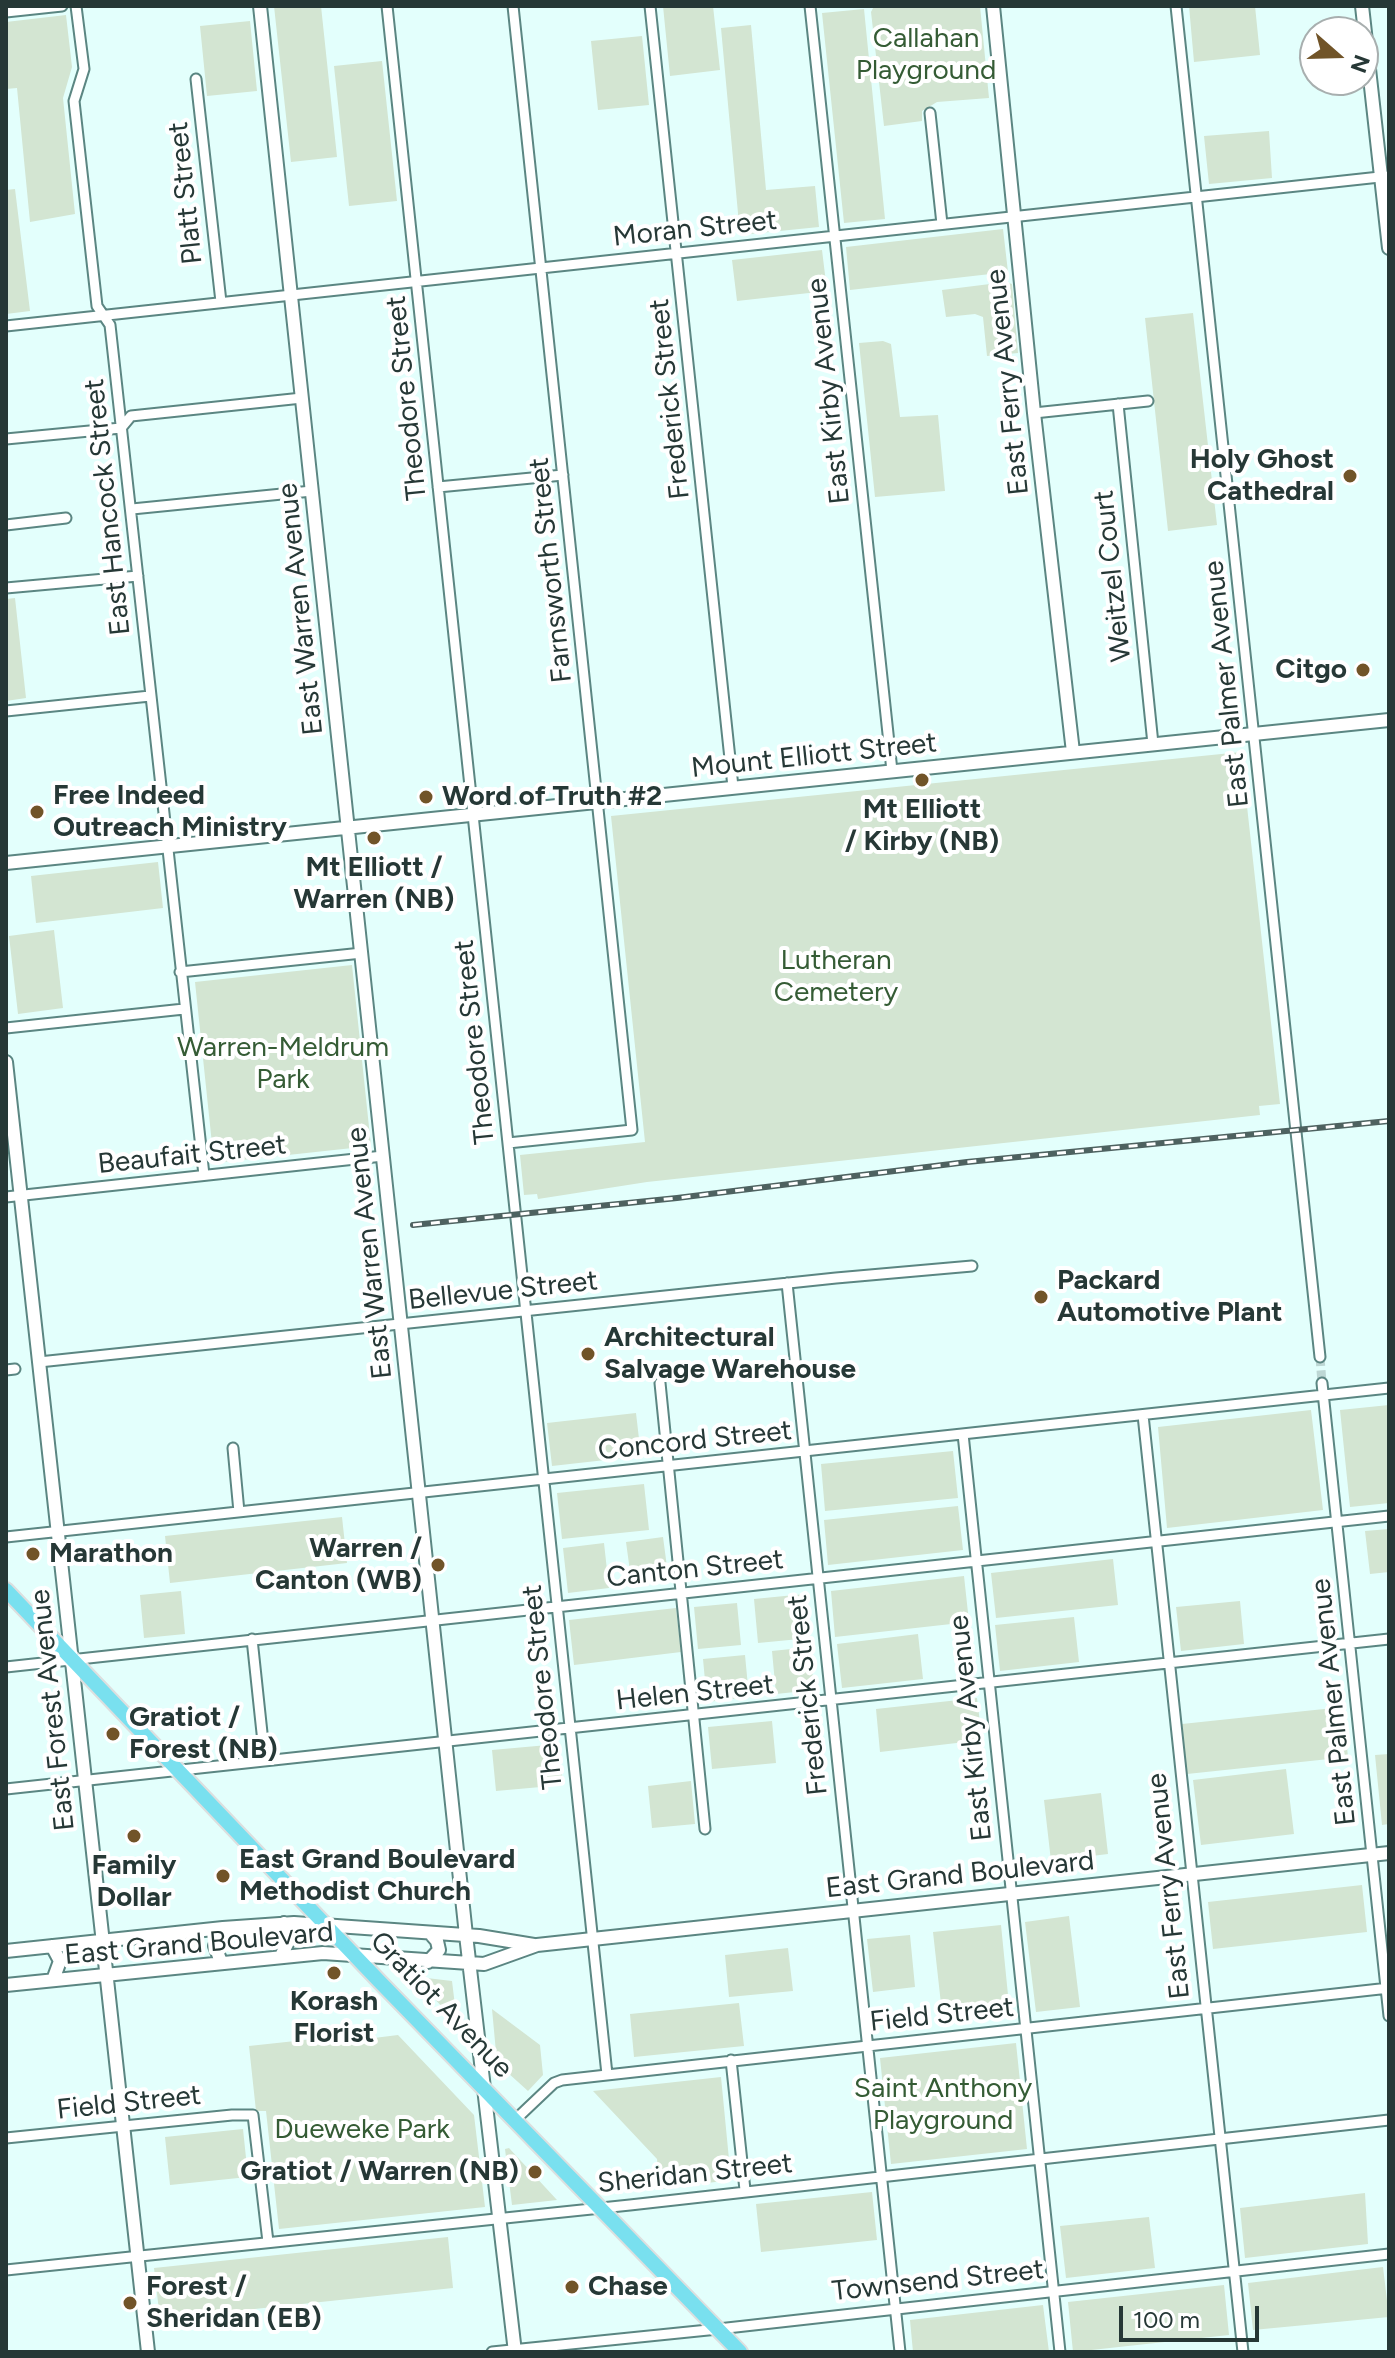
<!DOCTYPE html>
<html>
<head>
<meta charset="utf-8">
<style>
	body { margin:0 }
	#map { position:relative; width:1395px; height:2358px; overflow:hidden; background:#e3fffc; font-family:Figtree,sans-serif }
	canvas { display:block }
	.frame { position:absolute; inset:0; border:8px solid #263836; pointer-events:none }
	.north { position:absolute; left:1299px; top:16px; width:80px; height:80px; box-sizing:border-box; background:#fff; border:2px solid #a8afaf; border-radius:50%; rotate:110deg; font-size:22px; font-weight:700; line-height:32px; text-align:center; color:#263836 }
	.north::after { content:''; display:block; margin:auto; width:28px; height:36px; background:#715428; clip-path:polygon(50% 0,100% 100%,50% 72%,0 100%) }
	.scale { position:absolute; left:1119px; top:2306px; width:140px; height:36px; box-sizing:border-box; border:4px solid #263836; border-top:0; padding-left:10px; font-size:24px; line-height:28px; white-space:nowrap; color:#263836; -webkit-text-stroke:6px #fff; paint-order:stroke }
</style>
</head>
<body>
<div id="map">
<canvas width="1395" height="2358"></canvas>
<div class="frame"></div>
<div class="north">N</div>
<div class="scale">100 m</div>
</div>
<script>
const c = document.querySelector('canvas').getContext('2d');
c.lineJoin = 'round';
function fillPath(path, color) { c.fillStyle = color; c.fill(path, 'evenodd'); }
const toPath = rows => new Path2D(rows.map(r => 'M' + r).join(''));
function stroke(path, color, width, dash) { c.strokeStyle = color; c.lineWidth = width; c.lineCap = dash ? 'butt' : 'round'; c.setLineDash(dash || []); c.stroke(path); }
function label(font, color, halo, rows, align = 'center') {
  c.font = font + ' Figtree,sans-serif'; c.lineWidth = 8; c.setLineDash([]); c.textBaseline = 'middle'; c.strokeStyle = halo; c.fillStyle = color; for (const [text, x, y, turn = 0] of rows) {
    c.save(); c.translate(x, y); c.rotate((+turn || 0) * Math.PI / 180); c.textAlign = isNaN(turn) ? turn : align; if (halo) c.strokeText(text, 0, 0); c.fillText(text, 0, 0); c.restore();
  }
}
fillPath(toPath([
	[274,6,321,6,337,157,291,162],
	[663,6,713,6,720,70,670,76],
	[874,6,980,6,989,98,937,102,922,111,922,121,884,126,871,12],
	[1189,6,1255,6,1260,55,1194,62],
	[864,9,885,219,844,223,822,13],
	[66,15,72,67,63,98,75,214,30,222,17,88,6,89,6,22],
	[250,21,257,91,207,96,200,26],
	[751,25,766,190,815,186,819,227,740,235,721,28],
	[642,36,649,105,598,110,591,41],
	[382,61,397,201,349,206,334,66],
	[1269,131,1272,178,1209,184,1204,136],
	[15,189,30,311,6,314,6,190],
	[1003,229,1008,272,850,290,846,247],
	[822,250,827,291,737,301,732,260],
	[1006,282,1012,284,1018,353,987,356,983,317,975,314,946,317,942,290],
	[1193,313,1217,525,1168,531,1145,318],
	[883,341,891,344,900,417,938,415,945,491,875,497,859,343],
	[15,598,26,698,6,701,6,599],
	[1241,752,1280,1104,1259,1106,1260,1115,647,1182,538,1199,537,1194,524,1195,520,1155,645,1142,611,816],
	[158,862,163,908,36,923,31,876],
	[54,930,63,1008,18,1014,9,936],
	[352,965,371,1146,214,1163,195,982],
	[1389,1405,1389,1503,1350,1507,1340,1410],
	[1311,1410,1323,1510,1167,1528,1158,1427],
	[636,1413,641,1456,552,1466,547,1423],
	[953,1451,958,1498,825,1511,821,1464],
	[644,1484,649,1530,562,1539,557,1493],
	[958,1506,963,1550,828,1565,824,1520],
	[342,1517,347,1563,170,1583,165,1536],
	[1389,1529,1389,1572,1370,1574,1365,1531],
	[663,1537,669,1582,632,1586,626,1542],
	[604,1543,609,1588,568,1593,563,1548],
	[1113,1559,1118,1605,996,1618,991,1573],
	[964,1576,969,1622,835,1637,831,1591],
	[181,1591,185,1634,144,1638,140,1595],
	[805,1594,810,1638,758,1643,754,1599],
	[1240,1601,1244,1644,1181,1651,1176,1607],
	[737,1603,741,1645,698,1649,694,1607],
	[676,1608,681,1652,574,1665,569,1620],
	[1074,1617,1079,1662,1000,1671,995,1625],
	[918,1634,923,1679,842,1688,837,1644],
	[810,1647,814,1690,776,1694,772,1651],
	[745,1655,749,1697,707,1702,703,1659],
	[977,1698,982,1740,880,1752,876,1709],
	[1343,1707,1348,1757,1187,1774,1182,1724],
	[772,1721,776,1763,712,1769,708,1727],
	[559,1744,563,1785,496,1791,492,1750],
	[1389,1754,1389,1824,1382,1825,1375,1755],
	[1286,1769,1294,1834,1201,1845,1193,1780],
	[691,1781,695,1824,652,1828,648,1786],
	[1101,1793,1108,1854,1051,1861,1044,1800],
	[1362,1885,1367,1932,1213,1949,1208,1902],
	[1069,1916,1080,2007,1036,2012,1025,1922],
	[1001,1925,1010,2015,943,2022,933,1932],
	[910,1935,915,1987,873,1992,867,1939],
	[788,1948,793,1991,729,1997,725,1955],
	[418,1977,452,1981,457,2022,416,1980],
	[739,2003,744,2046,634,2057,630,2014],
	[492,2009,540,2045,543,2075,528,2091,497,2063],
	[351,2035,358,2040,398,2035,474,2115,485,2207,279,2229,266,2111,256,2111,249,2046],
	[1016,2043,1027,2149,891,2164,880,2058],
	[721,2077,731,2180,660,2189,657,2159,593,2091],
	[243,2129,248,2177,170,2185,165,2137],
	[509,2148,557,2200,512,2205,505,2149],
	[872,2192,877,2240,761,2252,756,2204],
	[1365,2193,1368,2244,1245,2258,1240,2208],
	[1149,2217,1155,2268,1066,2278,1060,2226],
	[448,2237,453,2288,160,2319,154,2268],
	[1383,2267,1389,2317,1253,2330,1248,2283],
	[1224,2285,1229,2335,1073,2352,1068,2302],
	[1043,2305,1049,2352,913,2352,910,2320]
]), '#d3e5d2');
stroke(toPath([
	[1320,1357,1322,1383]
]), '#bdd7d4', 9, [9, 4.5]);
const street = toPath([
	[76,6,84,69,74,101,75,110,97,306,110,325,204,1175],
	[387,6,607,2074],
	[650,6,733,787],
	[810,6,892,771],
	[1176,6,1320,1357],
	[6,12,62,6],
	[196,79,221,302],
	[930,113,942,224],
	[6,326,1389,176],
	[1118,404,1153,744],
	[1034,413,1148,401],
	[6,439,121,428,131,416,302,398],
	[438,487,563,475],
	[132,509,312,491],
	[6,525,66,518],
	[6,588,138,576],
	[6,711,150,696],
	[180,972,362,953],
	[6,1028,184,1009],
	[508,1143,632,1130,513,6],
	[6,1197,383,1156],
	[787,1283,900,2352],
	[39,1362,836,1278,972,1266],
	[6,1370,15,1369],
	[660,1383,705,1829],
	[1322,1383,1389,2016],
	[1143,1415,1243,2352],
	[963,1434,1060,2352],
	[233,1448,239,1512],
	[6,1537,1389,1388],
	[252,1639,265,1761],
	[6,1667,1389,1516],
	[6,1789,1389,1639],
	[731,2060,745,2190],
	[515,2120,554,2083,562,2080,1389,1988],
	[6,2138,232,2115,253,2115,268,2242],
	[6,2270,630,2205,1389,2120],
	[492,2352,718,2329,1389,2254]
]);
const secondary = toPath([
	[260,6,466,1935,515,2352],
	[993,6,1034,413,1073,752],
	[1362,6,1389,248],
	[6,863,1389,720],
	[6,1062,148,2352],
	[52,1946,60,1961,53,1980],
	[6,1951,223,1928,294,1923,479,1936,534,1945],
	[281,1956,289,1940,284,1923],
	[221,1962,215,1946,223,1928],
	[428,1962,439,1950,437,1941,430,1933],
	[6,1985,323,1953,484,1964,537,1945,1389,1853]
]);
const primary = toPath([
	[6,1590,379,1981,740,2352]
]);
stroke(street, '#5b8682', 13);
stroke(secondary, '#5b8682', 16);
stroke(primary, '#dcdfdf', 18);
stroke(street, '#fff', 9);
stroke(secondary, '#fff', 12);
stroke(primary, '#79e0ef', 14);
const rail = toPath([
	[413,1225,677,1198,967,1162,1389,1121]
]);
stroke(rail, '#4e6260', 6);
stroke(rail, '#fff', 3, [9]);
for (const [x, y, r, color] of [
	[1350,476,8,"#715428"],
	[1363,670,8,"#715428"],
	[922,780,8,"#715428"],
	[426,797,8,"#715428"],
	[37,812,8,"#715428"],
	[374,838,8,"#715428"],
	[1041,1297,8,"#715428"],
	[588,1354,8,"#715428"],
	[33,1554,8,"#715428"],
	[438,1565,8,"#715428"],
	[113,1734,8,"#715428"],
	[134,1836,8,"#715428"],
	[223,1876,8,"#715428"],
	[334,1973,8,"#715428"],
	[535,2172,8,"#715428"],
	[572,2287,8,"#715428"],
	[130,2303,8,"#715428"]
]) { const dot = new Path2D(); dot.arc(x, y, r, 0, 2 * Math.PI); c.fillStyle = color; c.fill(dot); stroke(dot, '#fff', 3); }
label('28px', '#355c35', '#fff', [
	["Callahan",926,39],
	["Playground",926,71],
	["Lutheran",836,961],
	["Cemetery",836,993],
	["Warren-Meldrum",283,1048],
	["Park",283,1080],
	["Saint Anthony",943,2089],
	["Playground",943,2121],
	["Dueweke Park",362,2130]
]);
label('28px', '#263836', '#fff', [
	["Platt Street",186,193,-96],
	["Moran Street",695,229,-6],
	["East Ferry Avenue",1008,382,-96],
	["East Kirby Avenue",829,391,-96],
	["Theodore Street",407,398,-96],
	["Frederick Street",670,399,-96],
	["East Hancock Street",108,507,-96],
	["Farnsworth Street",551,570,-96],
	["Weitzel Court",1113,576,-96],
	["East Warren Avenue",301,609,-96],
	["East Palmer Avenue",1227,684,-96],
	["Mount Elliott Street",814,756,-6],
	["Theodore Street",475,1042,-96],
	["Beaufait Street",192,1155,-6],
	["East Warren Avenue",370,1253,-96],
	["Bellevue Street",503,1291,-6],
	["Concord Street",695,1441,-6],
	["Canton Street",695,1569,-6],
	["Theodore Street",543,1687,-96],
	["Helen Street",695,1693,-6],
	["Frederick Street",808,1695,-96],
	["East Palmer Avenue",1334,1702,-96],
	["East Forest Avenue",53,1710,-96],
	["East Kirby Avenue",971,1728,-96],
	["East Grand Boulevard",960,1875,-6],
	["East Ferry Avenue",1169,1886,-96],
	["East Grand Boulevard",199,1944,-5],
	["Gratiot Avenue",441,2005,46],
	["Field Street",942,2015,-6],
	["Field Street",129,2103,-6],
	["Sheridan Street",695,2174,-6],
	["Townsend Street",938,2281,-6]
]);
label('bold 28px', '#263836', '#fff', [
	["Holy Ghost",1334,460,"right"],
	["Cathedral",1334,492,"right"],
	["Citgo",1347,670,"right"],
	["Free Indeed",53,796],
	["Outreach Ministry",53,828],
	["Word of Truth #2",442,797],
	["Mt Elliott",922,810,"center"],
	["/ Kirby (NB)",922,842,"center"],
	["Mt Elliott /",374,868,"center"],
	["Warren (NB)",374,900,"center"],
	["Packard",1057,1281],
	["Automotive Plant",1057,1313],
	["Architectural",604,1338],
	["Salvage Warehouse",604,1370],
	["Warren /",422,1549,"right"],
	["Canton (WB)",422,1581,"right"],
	["Marathon",49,1554],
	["Gratiot /",129,1718],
	["Forest (NB)",129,1750],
	["East Grand Boulevard",239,1860],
	["Methodist Church",239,1892],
	["Family",134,1866,"center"],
	["Dollar",134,1898,"center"],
	["Korash",334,2002,"center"],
	["Florist",334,2034,"center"],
	["Gratiot / Warren (NB)",519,2172,"right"],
	["Forest /",146,2287],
	["Sheridan (EB)",146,2319],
	["Chase",588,2287]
], 'left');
</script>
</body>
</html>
